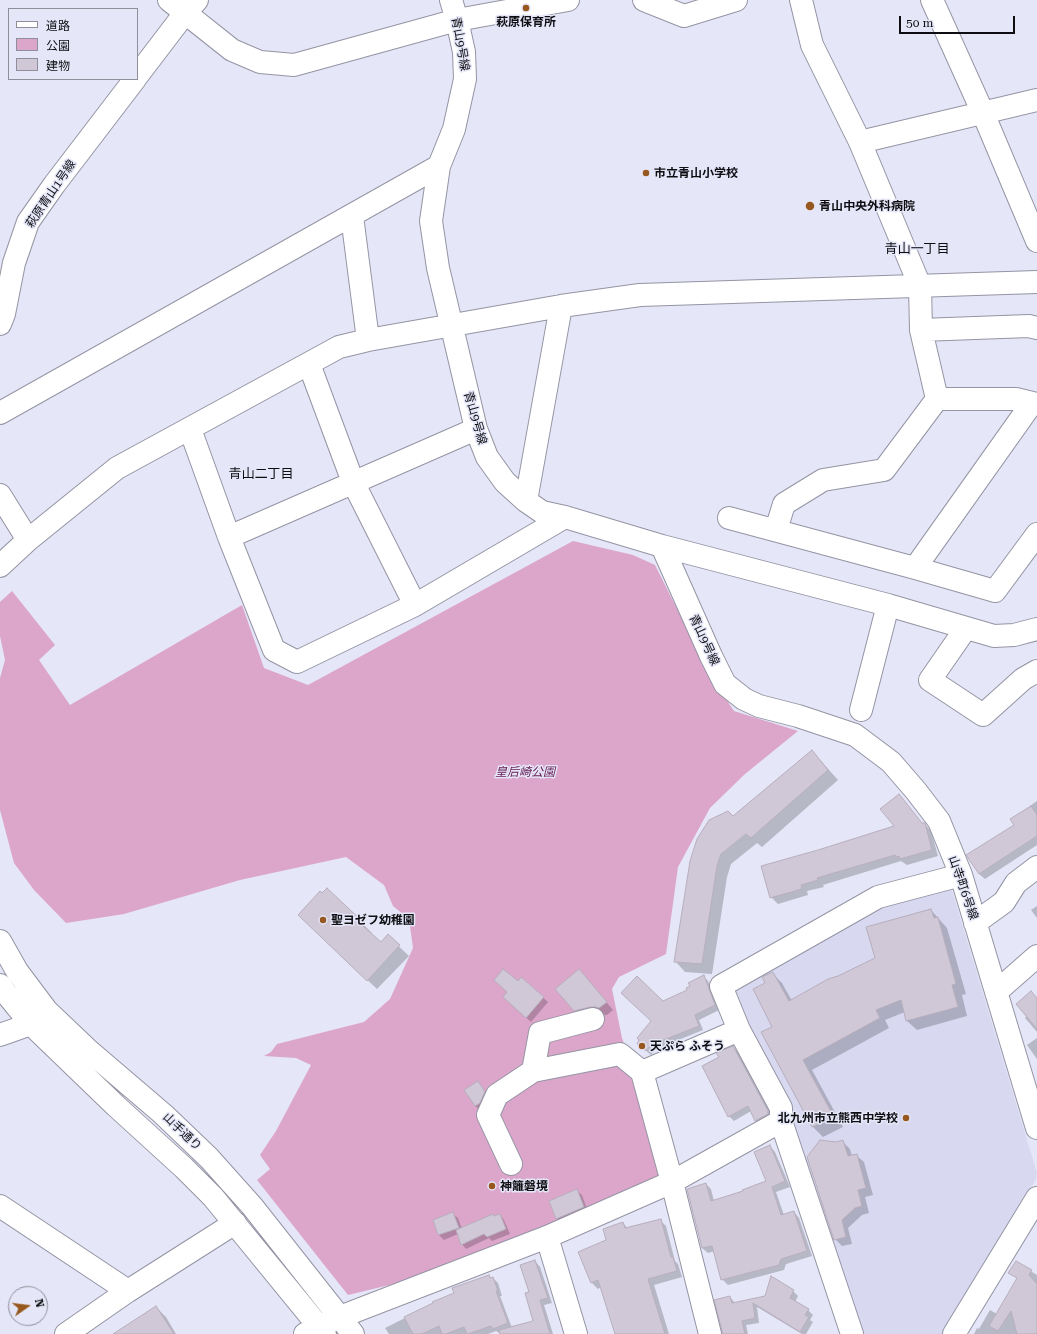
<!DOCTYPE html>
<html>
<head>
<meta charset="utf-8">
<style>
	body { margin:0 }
	#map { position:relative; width:1037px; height:1334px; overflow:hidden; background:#e5e6f7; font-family:"Roboto Serif","Noto Sans JP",serif }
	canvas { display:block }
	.legend { position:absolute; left:8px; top:8px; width:130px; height:72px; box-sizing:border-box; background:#e5e6f7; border:1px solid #8f8f9b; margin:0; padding:5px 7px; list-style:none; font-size:12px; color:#0d0d12 }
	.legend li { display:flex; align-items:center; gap:8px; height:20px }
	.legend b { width:20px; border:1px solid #8f8f9b }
	.north { position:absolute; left:8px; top:1286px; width:40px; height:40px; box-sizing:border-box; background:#e5e6f7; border:1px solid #8f8f9b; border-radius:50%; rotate:76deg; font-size:11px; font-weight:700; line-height:16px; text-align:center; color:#0d0d12 }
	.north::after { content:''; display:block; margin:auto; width:14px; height:18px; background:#96581e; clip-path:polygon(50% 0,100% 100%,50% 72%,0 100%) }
	.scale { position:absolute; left:899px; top:16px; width:116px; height:18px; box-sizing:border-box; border:2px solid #0d0d12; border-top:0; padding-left:5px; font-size:12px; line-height:14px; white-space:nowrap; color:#0d0d12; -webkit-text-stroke:3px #e5e6f7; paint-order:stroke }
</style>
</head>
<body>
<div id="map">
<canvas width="1037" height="1334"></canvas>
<ul class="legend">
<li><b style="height:5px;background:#fff"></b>道路</li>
<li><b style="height:11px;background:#dca6cb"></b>公園</li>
<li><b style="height:11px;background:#d0c8d7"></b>建物</li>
</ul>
<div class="north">N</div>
<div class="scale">50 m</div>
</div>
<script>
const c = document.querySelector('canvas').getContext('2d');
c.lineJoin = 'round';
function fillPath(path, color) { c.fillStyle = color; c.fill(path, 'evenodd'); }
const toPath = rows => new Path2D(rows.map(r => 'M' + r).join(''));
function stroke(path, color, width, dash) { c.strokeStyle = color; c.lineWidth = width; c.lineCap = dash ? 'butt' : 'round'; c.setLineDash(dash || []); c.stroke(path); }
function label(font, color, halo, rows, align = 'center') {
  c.font = font + ' "Roboto Serif","Noto Sans JP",serif'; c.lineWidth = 3; c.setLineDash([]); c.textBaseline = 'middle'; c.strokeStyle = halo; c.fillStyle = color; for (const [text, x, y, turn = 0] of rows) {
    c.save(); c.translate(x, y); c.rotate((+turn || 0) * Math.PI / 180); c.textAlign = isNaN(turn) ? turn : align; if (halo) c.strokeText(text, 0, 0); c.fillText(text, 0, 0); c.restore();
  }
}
fillPath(toPath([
	[951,887,1037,1173,1036,1179,942,1334,863,1334,826,1227,731,996,731,987,881,900]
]), '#d8d9f1');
fillPath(toPath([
	[573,541,633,555,655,565,710,675,734,711,798,731,745,774,710,808,678,867,666,954,619,977,612,989,622,1038,633,1069,663,1177,546,1229,406,1281,348,1295,257,1180,270,1169,260,1155,276,1131,311,1065,296,1058,264,1056,271,1052,277,1044,364,1022,390,999,413,948,409,919,393,906,384,885,346,857,240,880,124,914,66,923,34,890,14,863,0,810,0,678,5,660,0,636,0,602,12,591,55,645,39,660,70,705,242,605,264,668,308,685]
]), '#dca6cb');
fillPath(toPath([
	[812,751,838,780,762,847,757,843,731,864,727,877,712,974,685,972,676,962,733,817],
	[1037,801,1037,845,985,879,979,874,1015,825,1012,819],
	[923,824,925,824,931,831,938,856,907,865,901,861,823,885,824,887,807,891,808,895,778,904,771,897],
	[1037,906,1037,918,1031,910],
	[931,910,947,928,966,994,962,995,967,1016,917,1030,907,1021,905,1012,885,1020,889,1028,812,1070,843,1127,823,1137,813,1127,763,1032,773,1028,766,984,772,973,782,983,792,1001,876,958],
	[363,924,372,933,371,935,381,944,388,936,409,956,377,989,309,925],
	[703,976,708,981,719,1010,699,1020,703,1030,656,1049,651,1055,638,1044,652,1021],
	[521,978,548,1002,531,1022,509,1002,508,992],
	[586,978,613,1010,607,1015,598,1014,582,1018,574,1010],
	[1037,999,1037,1032,1025,1018],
	[1037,1038,1037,1059,1027,1045],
	[733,1047,738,1052,773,1117,761,1125,756,1120,751,1111,734,1121,729,1116,720,1058],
	[478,1082,489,1097,480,1110,475,1106],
	[843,1142,850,1149,852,1156,856,1155,864,1162,873,1195,865,1197,869,1213,862,1215,848,1228,852,1244,842,1246,835,1239,836,1143],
	[770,1146,775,1152,790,1187,776,1192,784,1215,794,1212,799,1218,812,1256,786,1264,784,1270,728,1285,722,1279,715,1251,708,1253,702,1248,688,1190,706,1184,711,1189,714,1201,744,1192,767,1181],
	[577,1191,582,1195,588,1212,562,1223,557,1219,550,1202],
	[453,1214,458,1218,462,1229,500,1215,504,1220,510,1234,492,1241,489,1238,466,1249,462,1244,458,1234,444,1240,439,1235,434,1220],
	[660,1220,666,1226,675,1261,678,1264,682,1277,654,1285,669,1334,616,1334,601,1287,598,1289,592,1283,579,1252,607,1240,623,1223,628,1229],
	[535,1261,540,1267,552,1303,544,1305,553,1334,501,1334,496,1331,488,1334,389,1334,385,1328,489,1276,491,1278,493,1278,498,1283,502,1296,500,1296,512,1328,534,1322,530,1292],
	[1016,1262,1037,1275,1037,1334,974,1334,977,1328,979,1329,990,1310,997,1314,1018,1279,1010,1273],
	[772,1278,793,1291,798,1296,795,1302,808,1310,813,1315,810,1320,813,1322,806,1334,802,1334,757,1307,759,1323,746,1325,748,1334,724,1334,730,1297,735,1303,766,1296],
	[156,1307,166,1317,176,1334,115,1334]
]), '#0003');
const building = toPath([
	[812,750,828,770,751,838,746,834,721,854,717,866,702,964,674,962,690,861,697,839,709,820,728,811,733,816,812,750],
	[899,794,922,823,925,823,932,850,900,859,899,856,896,857,895,855,817,878,818,880,801,885,802,889,770,898,761,866,818,850,894,826,880,809,899,794],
	[1031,806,1037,815,1037,836,979,874,966,855,1014,825,1010,819,1031,806],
	[327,888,364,923,362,925,381,942,388,934,400,945,367,981,298,915,320,891,322,893,327,888],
	[931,909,934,918,938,917,956,984,952,985,958,1007,906,1021,901,1000,876,1010,880,1018,803,1060,834,1117,812,1127,761,1032,772,1027,753,989,765,983,762,977,773,972,789,1001,828,979,838,976,875,958,866,927,931,909],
	[503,969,518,981,521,977,544,997,526,1018,503,997,507,992,494,980,503,969],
	[579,969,607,1002,599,1008,596,1007,590,1007,574,1011,555,989,579,969],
	[704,975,715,1005,695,1015,699,1026,651,1045,646,1051,637,1044,639,1040,637,1038,651,1021,621,993,637,976,663,1001,687,990,686,988,690,986,688,983,704,975],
	[1031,991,1037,998,1037,1029,1016,1004,1031,991],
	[733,1046,768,1111,768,1114,755,1121,748,1106,728,1117,702,1066,719,1057,716,1053,733,1046],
	[478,1081,485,1092,480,1103,475,1106,464,1090,478,1081],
	[820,1140,836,1142,843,1140,848,1156,857,1154,866,1188,858,1190,862,1206,855,1208,842,1220,846,1237,834,1240,807,1157,820,1140],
	[770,1145,785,1181,772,1187,781,1215,794,1211,807,1251,781,1259,779,1265,721,1280,712,1246,702,1248,687,1189,706,1183,711,1201,743,1191,742,1190,766,1181,754,1152,770,1145],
	[577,1189,584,1207,556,1219,549,1201,577,1189],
	[453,1212,459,1228,438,1235,433,1220,453,1212],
	[493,1214,494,1216,500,1214,506,1229,487,1237,484,1234,461,1245,456,1230,493,1214],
	[661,1219,671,1257,673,1257,677,1271,648,1279,665,1334,615,1334,598,1280,591,1283,578,1252,606,1240,603,1229,623,1222,625,1228,661,1219],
	[535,1260,548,1298,540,1300,550,1334,500,1334,499,1330,533,1321,525,1293,529,1292,520,1265,535,1260],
	[1016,1261,1032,1270,1029,1275,1037,1284,1037,1334,1017,1334,1011,1311,998,1331,989,1326,1017,1278,1008,1273,1016,1261],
	[489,1275,490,1278,493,1277,498,1291,496,1291,508,1323,493,1329,491,1326,468,1334,467,1334,464,1327,446,1334,442,1334,439,1326,422,1334,413,1334,404,1317,433,1303,432,1302,454,1293,452,1288,489,1275],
	[771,1276,794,1290,790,1298,809,1309,805,1315,809,1317,800,1332,753,1303,755,1318,742,1321,745,1334,723,1334,714,1300,730,1296,732,1303,765,1296,771,1276],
	[156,1306,174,1334,113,1334,156,1306]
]);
fillPath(building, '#d0c8d7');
stroke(building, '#b7aebd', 1);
const minor = toPath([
	[169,0,232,50,260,62,294,65,457,20,568,0],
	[451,0,457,20,464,52,465,79,454,129,439,166,431,221,438,268,476,429,487,457,505,482,526,501,542,512,565,517,662,546,711,656,725,684,744,699,759,706,798,716,855,735,891,762,916,791,939,821,961,875,1037,1128],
	[644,0,684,16,736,0],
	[801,0,812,45,860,142,920,286,921,330,937,399,1016,399,1037,404],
	[932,0,983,113,1037,241],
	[137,76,185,13,197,0],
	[860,142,1037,100],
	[352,216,368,340],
	[0,324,4,314,14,263,28,222,54,185,135,79],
	[921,330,1029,326,1037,328],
	[309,364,353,482,415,605],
	[0,413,439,166],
	[190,429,229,537,274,650,297,662,415,605,565,517],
	[0,495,28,540],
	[526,501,561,306],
	[729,518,915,568,995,591,1037,534],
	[776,530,784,504,823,480,884,470,937,399],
	[229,537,476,429],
	[662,546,888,605,994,636,1014,635,1037,629],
	[0,566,28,540,117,468,339,347,368,340,561,306,640,295,1037,282],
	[915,568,1032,403],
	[966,628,930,680,983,715,1023,679,1037,671],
	[861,710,888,605],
	[975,923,1004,902,1016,883,1037,867],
	[0,941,17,971,47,1011,87,1049,163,1114,209,1158,252,1206,353,1334],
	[0,985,5,992,31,1024,116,1106,184,1168,213,1197,325,1334],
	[996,992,1037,956],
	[0,1035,31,1024,42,1015],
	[533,1071,540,1033,593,1019],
	[511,1164,488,1115,497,1095,533,1071,620,1054,642,1072],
	[0,1206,128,1291],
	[547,1237,576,1334],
	[66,1334,128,1291,235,1223],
	[305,1334,319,1326,340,1317,547,1237,672,1182,781,1121],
	[710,1334,672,1182,642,1072,739,1030],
	[852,1334,781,1121,781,1108,739,1030,721,986,878,897,961,875],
	[954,1334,1037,1198]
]);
stroke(minor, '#9494a4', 24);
stroke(minor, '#fff', 22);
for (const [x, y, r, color] of [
	[526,8,4,"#96581e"],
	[646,173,4,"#96581e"],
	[810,206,5,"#96581e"],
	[323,920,4,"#96581e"],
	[642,1046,4,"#96581e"],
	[906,1118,4,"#96581e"],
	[492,1186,4,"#96581e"]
]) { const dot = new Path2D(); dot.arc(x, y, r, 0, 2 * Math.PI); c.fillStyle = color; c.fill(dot); stroke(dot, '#e5e6f7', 1.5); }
label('bold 12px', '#0d0d12', '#e5e6f7', [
	["萩原保育所",526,22,"center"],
	["市立青山小学校",654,173],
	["青山中央外科病院",819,206],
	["聖ヨゼフ幼稚園",331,920],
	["天ぷら ふそう",650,1046],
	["北九州市立熊西中学校",898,1118,"right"],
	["神籬磐境",500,1186]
], 'left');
label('12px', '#0d0d12', '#e5e6f7', [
	["青山9号線",460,44,80],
	["萩原青山1号線",51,194,-56],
	["青山9号線",475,418,74],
	["青山9号線",704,640,65],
	["山寺町6号線",963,888,71],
	["山手通り",182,1132,44]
]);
label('italic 12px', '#651b54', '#e5e6f7', [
	["皇后崎公園",525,772]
]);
label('13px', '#0d0d12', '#e5e6f7', [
	["青山一丁目",917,249],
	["青山二丁目",261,474]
]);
</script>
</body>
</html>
